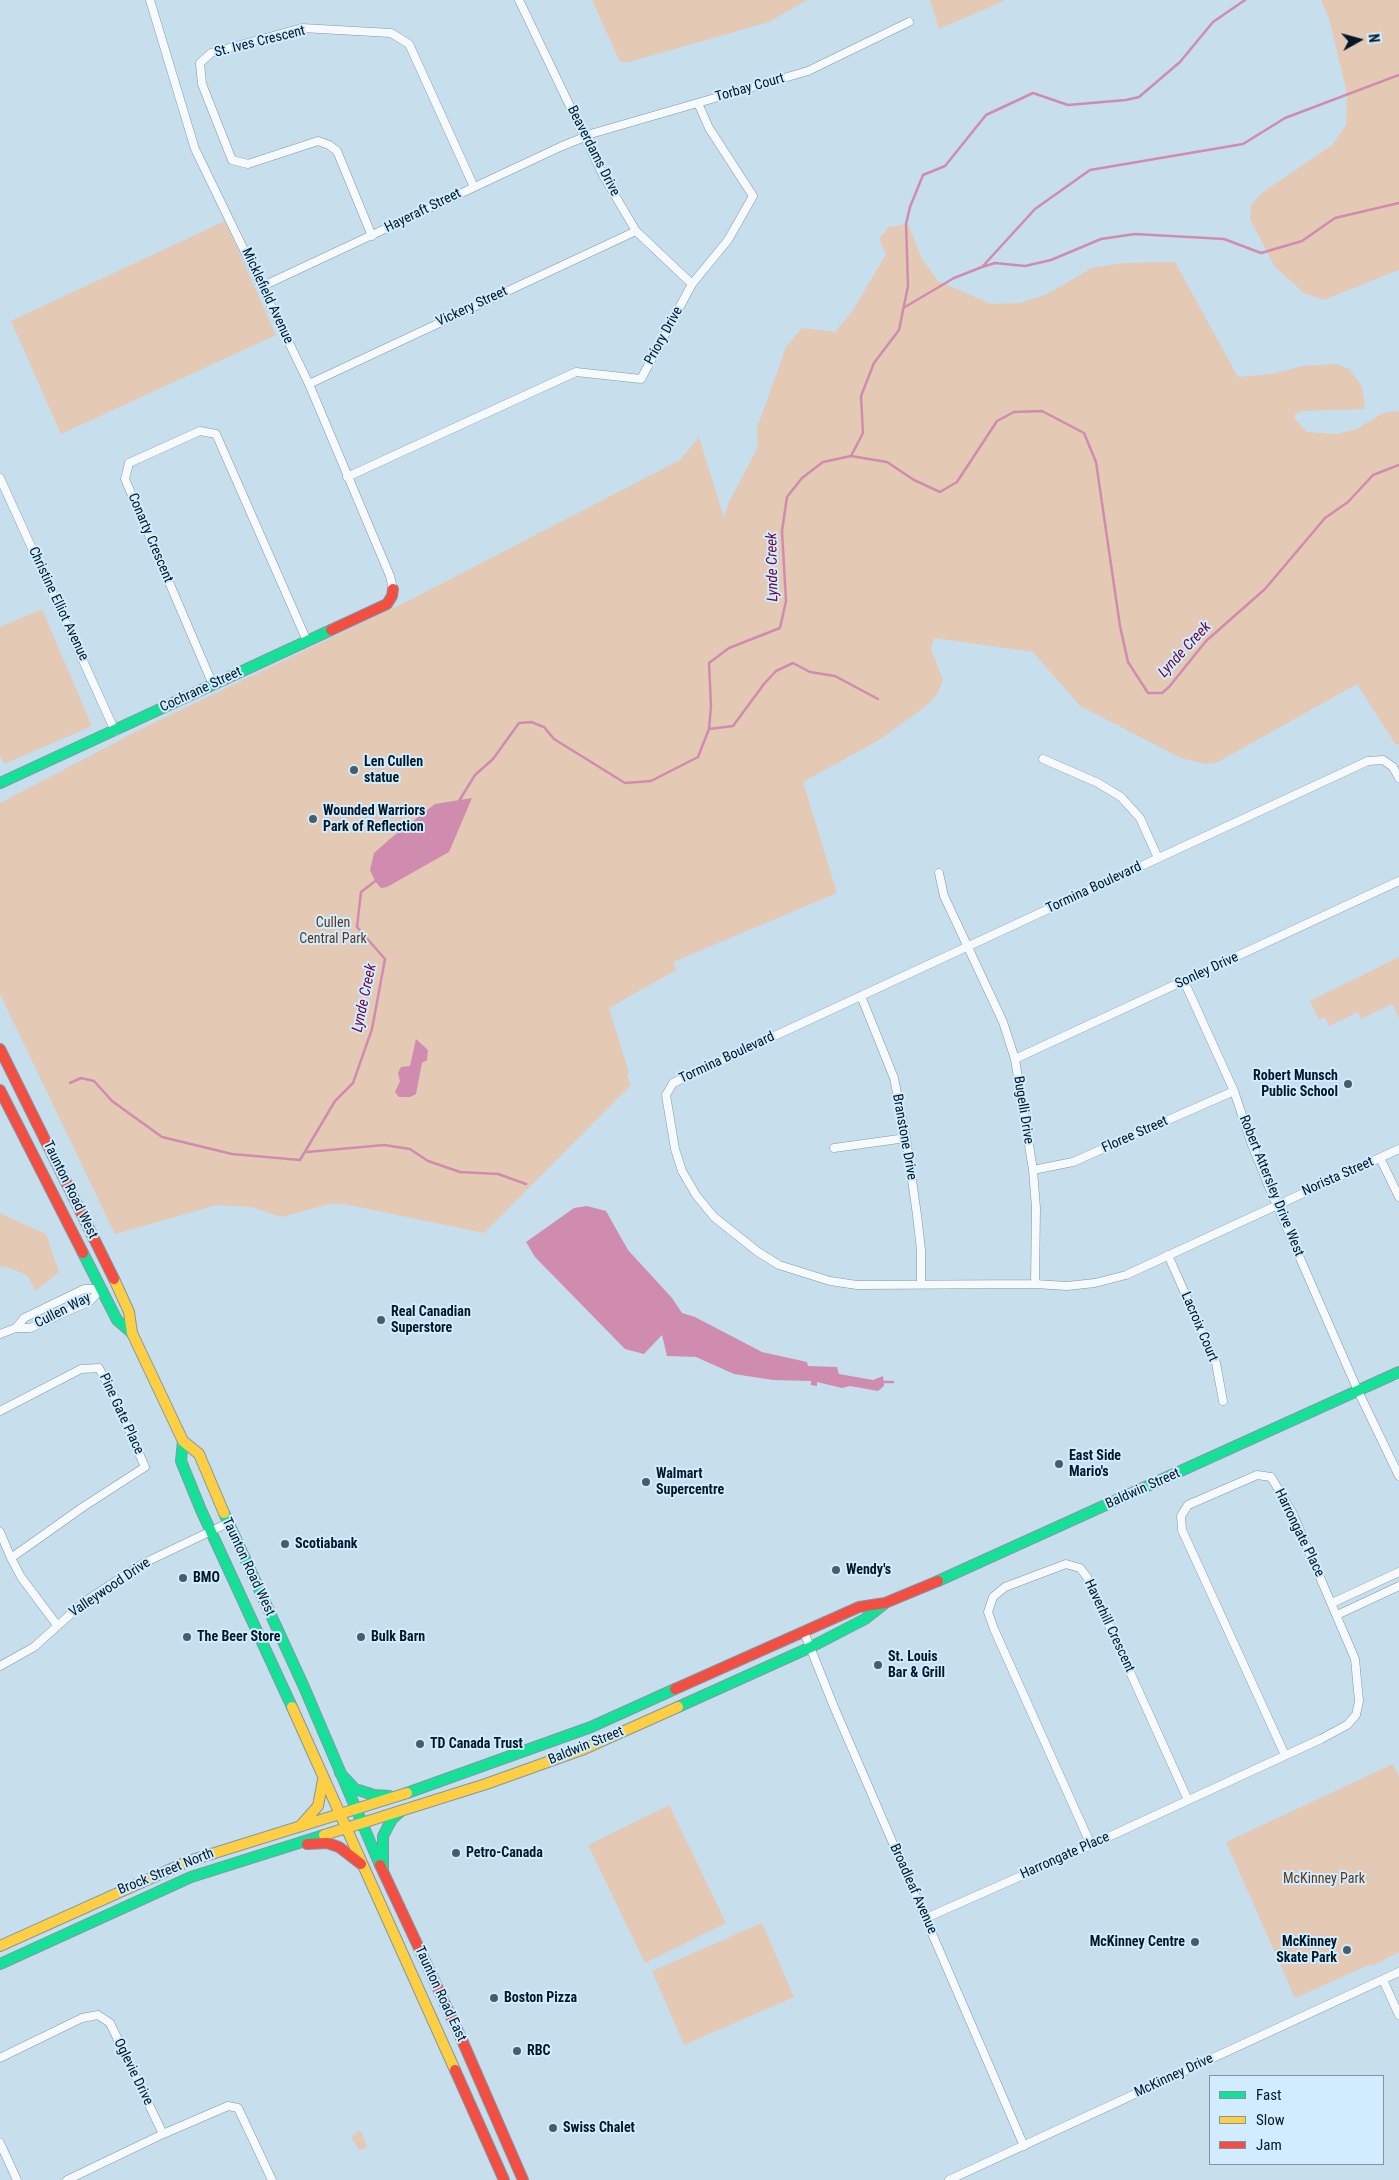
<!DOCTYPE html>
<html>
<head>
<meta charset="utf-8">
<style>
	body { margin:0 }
	#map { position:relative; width:1399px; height:2180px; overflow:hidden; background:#c7deed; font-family:"Roboto Condensed",sans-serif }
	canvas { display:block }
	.legend { position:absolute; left:1209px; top:2075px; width:175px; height:90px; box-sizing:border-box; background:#d1ecfe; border:1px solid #7d97a8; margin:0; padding:6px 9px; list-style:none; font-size:15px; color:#001827 }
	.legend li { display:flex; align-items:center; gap:10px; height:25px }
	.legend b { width:25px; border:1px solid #7d97a8 }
	.north { position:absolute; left:1334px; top:15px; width:50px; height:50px; -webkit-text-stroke:4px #d1ecfe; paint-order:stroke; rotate:83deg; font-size:14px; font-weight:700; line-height:20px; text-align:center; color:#001827 }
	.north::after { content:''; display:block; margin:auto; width:18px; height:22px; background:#001827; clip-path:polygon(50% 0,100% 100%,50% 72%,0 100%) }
</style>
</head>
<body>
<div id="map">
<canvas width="1399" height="2180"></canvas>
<ul class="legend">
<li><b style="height:6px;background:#16e098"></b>Fast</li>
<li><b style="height:6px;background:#ffcf43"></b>Slow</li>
<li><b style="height:6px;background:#f24e42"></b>Jam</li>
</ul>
<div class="north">N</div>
</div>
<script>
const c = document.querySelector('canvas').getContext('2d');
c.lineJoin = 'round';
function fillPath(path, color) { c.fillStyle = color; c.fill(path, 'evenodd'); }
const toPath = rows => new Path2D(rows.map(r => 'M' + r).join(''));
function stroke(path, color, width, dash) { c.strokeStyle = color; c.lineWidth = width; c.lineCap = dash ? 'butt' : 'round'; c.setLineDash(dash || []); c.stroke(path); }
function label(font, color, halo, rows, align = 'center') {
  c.font = font + ' "Roboto Condensed",sans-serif'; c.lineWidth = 4; c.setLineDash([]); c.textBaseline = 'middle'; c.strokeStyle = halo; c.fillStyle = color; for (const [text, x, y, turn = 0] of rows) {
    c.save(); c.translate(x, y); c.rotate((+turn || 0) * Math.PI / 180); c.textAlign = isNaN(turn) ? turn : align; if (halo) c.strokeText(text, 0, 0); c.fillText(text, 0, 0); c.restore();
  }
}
fillPath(toPath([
	[592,0,807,0,769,22,629,62,620,62],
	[930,0,1006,0,939,29],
	[1321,0,1399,0,1399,270,1324,300,1304,293,1275,267,1250,219,1251,205,1262,193,1332,145,1346,125,1347,93,1329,18],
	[225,221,276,335,61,434,11,321],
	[908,224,922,259,938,281,991,304,1020,303,1047,294,1092,268,1123,263,1175,262,1238,377,1272,374,1302,366,1337,364,1349,369,1362,386,1365,409,1303,411,1293,416,1307,432,1336,434,1355,430,1383,413,1399,411,1399,744,1396,745,1357,684,1216,763,1206,764,1181,758,1080,706,1033,652,934,638,931,649,943,680,937,694,926,706,879,740,803,782,837,893,673,962,676,970,609,1008,629,1073,627,1076,631,1085,484,1233,344,1204,329,1204,282,1217,251,1207,217,1205,115,1234,0,994,0,803,143,728,412,599,680,460,699,437,724,518,728,504,758,447,757,428,786,347,802,328,835,332,852,312,886,254,879,239,889,227],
	[42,609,92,726,4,764,0,755,0,627],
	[1399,957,1399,1018,1392,1004,1361,1019,1358,1012,1329,1026,1325,1017,1319,1020,1310,1001],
	[0,1211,1,1214,46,1234,59,1272,36,1291,27,1275,5,1266,0,1268],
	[1393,1764,1399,1777,1399,1952,1372,1966,1371,1964,1295,1998,1226,1842],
	[669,1805,726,1923,645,1963,588,1845],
	[762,1923,794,1997,684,2045,652,1971],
	[359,2131,362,2133,367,2147,361,2150,358,2149,352,2138,353,2135]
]), '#e4c9b5');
fillPath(toPath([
	[472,798,449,852,387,887,381,888,375,881,370,870,374,853,391,838,435,804],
	[416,1039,428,1050,427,1060,422,1063,416,1094,410,1097,399,1097,395,1092,400,1081,398,1073,401,1067,410,1066],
	[587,1206,606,1211,628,1250,672,1298,682,1313,695,1317,762,1352,807,1362,808,1366,837,1367,839,1374,873,1380,883,1376,884,1386,878,1391,850,1386,842,1388,817,1382,817,1386,811,1385,811,1381,773,1380,734,1374,696,1357,667,1356,662,1335,644,1354,625,1349,535,1257,526,1242,574,1208]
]), '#d08cae');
stroke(toPath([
	[983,266,1035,209,1090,170,1243,144,1285,118,1399,75],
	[905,307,954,278,982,267,995,263,1025,266,1051,260,1101,239,1135,234,1224,239,1261,253,1302,241,1335,218,1399,203],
	[851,456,863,433,861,396,874,363,899,330,908,286,906,224,910,207,923,175,945,166,986,115,1033,93,1068,105,1126,100,1139,97,1180,62,1213,22,1245,0],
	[709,729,733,726,764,684,776,671,793,663,810,672,835,676,878,699],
	[459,801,475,775,493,759,519,723,531,722,544,727,554,739,625,783,651,781,698,757,709,729,711,706,709,663,729,648,780,628,786,601,782,531,787,497,802,478,823,462,851,456,887,462,914,480,940,492,957,482,997,421,1014,412,1042,411,1084,433,1096,462,1120,626,1128,662,1148,693,1162,693,1169,687,1206,641,1265,589,1325,518,1348,502,1373,475,1399,465],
	[70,1083,81,1078,94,1081,112,1101,162,1137,232,1154,300,1160,335,1101,353,1083,372,1029,385,959,357,927,361,892,378,879],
	[307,1152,384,1145,410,1149,428,1161,460,1172,498,1174,526,1184],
	[882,1382,893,1382]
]), '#d08cae', 2.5);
const street = toPath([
	[150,0,195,149,309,384,390,576,393,589],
	[519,0,603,175,636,231,692,284],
	[372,236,337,151,329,145,318,141,248,164,232,160,202,84,200,63,211,53,302,28,391,33,409,44,474,187],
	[263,286,560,147,594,133,808,71,909,22],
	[309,384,636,231],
	[347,477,576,372,641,379,692,284,728,240,753,196,709,128,698,103],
	[0,478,115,731],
	[213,685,125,479,129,463,200,431,216,434,307,641],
	[1043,759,1098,783,1121,797,1140,818,1158,858],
	[1399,778,1393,767,1383,760,1368,761,673,1083,666,1095,675,1149,682,1171,696,1195,714,1217,758,1252,779,1265,830,1281,857,1285,1035,1284,1067,1286,1095,1283,1126,1275,1399,1149],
	[939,873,944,896,1003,1022,1015,1059,1033,1170,1036,1208,1035,1284],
	[1184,981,1234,1091,1252,1145,1272,1194,1358,1391,1399,1476],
	[861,996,894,1078,906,1138,917,1215,921,1250,921,1284],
	[1015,1059,1399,881],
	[834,1148,906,1138],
	[1380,1158,1399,1197],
	[1033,1170,1073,1162,1234,1091],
	[1168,1255,1216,1363,1223,1401],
	[16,1328,30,1328,90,1301,101,1289],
	[0,1334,16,1328,24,1318,84,1289,101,1289],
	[0,1411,81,1369,99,1368,118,1405,145,1467,83,1507,11,1558,0,1532],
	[11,1558,21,1577,57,1625],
	[1332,1603,1399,1572],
	[1337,1615,1399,1586],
	[804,1632,834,1707,1024,2146],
	[0,1666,34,1647,84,1602,142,1564,228,1523],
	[1091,1845,994,1629,988,1612,993,1597,1005,1587,1066,1564,1080,1568,1087,1577,1188,1800],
	[926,1918,1091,1845,1321,1739,1347,1725,1356,1715,1359,1701,1355,1659,1292,1512,1271,1477,1257,1475,1188,1505,1181,1516,1182,1530,1285,1755],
	[1383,1980,1399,2015],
	[0,2058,82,2018,98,2015,110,2023,163,2134,67,2180],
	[163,2134,228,2106,238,2108,272,2180],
	[0,2143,17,2180],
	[949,2180,1399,1972]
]);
const fast = toPath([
	[0,783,331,630],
	[83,1253,117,1320,132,1333],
	[183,1441,181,1461,201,1510,292,1707],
	[224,1513,304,1687,380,1865],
	[938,1581,1399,1372],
	[678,1707,811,1647,865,1619,884,1604],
	[340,1773,355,1789,374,1795,389,1796],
	[407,1793,591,1727,675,1689],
	[383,1869,383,1836,392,1819,400,1812],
	[0,1964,191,1877,324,1835]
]);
const slow = toPath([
	[114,1279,129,1312,132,1333,183,1441,199,1454,224,1513],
	[292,1707,455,2070],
	[302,1824,318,1806,323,1780],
	[324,1835,486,1784,584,1749,678,1707],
	[0,1946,189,1861,407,1793]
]);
const jam = toPath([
	[331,630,387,604,392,596,393,589],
	[0,1049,114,1279],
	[0,1090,83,1253],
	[675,1689,859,1607,885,1603,938,1581],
	[307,1844,327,1843,339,1847,361,1864],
	[380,1865,462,2040,523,2180],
	[455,2070,504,2180]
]);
stroke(street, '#7f98a6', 9);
stroke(fast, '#7f98a6', 12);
stroke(slow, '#7f98a6', 12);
stroke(jam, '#7f98a6', 12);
stroke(street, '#f7fafc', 8);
stroke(fast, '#16e098', 10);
stroke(slow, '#ffcf43', 10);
stroke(jam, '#f24e42', 10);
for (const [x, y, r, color] of [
	[354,770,5,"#465d6c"],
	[313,819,5,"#465d6c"],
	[1348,1084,5,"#465d6c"],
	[381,1320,5,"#465d6c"],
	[1059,1464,5,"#465d6c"],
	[646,1482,5,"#465d6c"],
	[285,1544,5,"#465d6c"],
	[836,1570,5,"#465d6c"],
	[183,1578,5,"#465d6c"],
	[187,1637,5,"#465d6c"],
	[361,1637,5,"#465d6c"],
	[878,1665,5,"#465d6c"],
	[420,1744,5,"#465d6c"],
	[456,1853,5,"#465d6c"],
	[1195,1942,5,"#465d6c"],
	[1347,1950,5,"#465d6c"],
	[494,1998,5,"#465d6c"],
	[517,2051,5,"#465d6c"],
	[553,2128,5,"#465d6c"]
]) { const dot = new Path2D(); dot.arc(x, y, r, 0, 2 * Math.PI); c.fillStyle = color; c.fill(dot); stroke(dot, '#d1ecfe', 2); }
label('14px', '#001827', '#d1ecfe', [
	["St. Ives Crescent",260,42,-14],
	["Torbay Court",750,88,-16],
	["Beaverdams Drive",593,151,63],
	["Hayeraft Street",423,211,-26],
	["Micklefield Avenue",267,296,65],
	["Vickery Street",472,307,-25],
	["Priory Drive",664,336,-61],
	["Conarty Crescent",150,538,67],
	["Christine Elliot Avenue",58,604,65],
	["Cochrane Street",201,690,-25],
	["Tormina Boulevard",1094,888,-25],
	["Sonley Drive",1207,971,-25],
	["Tormina Boulevard",727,1058,-25],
	["Bugelli Drive",1023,1110,81],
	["Floree Street",1135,1135,-24],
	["Branstone Drive",904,1137,80],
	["Norista Street",1338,1177,-24],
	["Robert Attersley Drive West",1271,1186,68],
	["Taunton Road West",70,1190,64],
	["Cullen Way",63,1311,-27],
	["Lacroix Court",1199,1327,67],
	["Pine Gate Place",121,1414,65],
	["Baldwin Street",1143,1489,-24],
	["Harrongate Place",1299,1533,64],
	["Taunton Road West",248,1567,65],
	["Valleywood Drive",110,1588,-34],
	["Haverhill Crescent",1109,1626,65],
	["Baldwin Street",586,1746,-22],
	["Harrongate Place",1065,1856,-24],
	["Brock Street North",166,1872,-22],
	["Broadleaf Avenue",913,1889,66],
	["Taunton Road East",440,1994,65],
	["Oglevie Drive",133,2072,64],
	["McKinney Drive",1174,2076,-25]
]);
label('bold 14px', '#001827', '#d1ecfe', [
	["Len Cullen",364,762],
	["statue",364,778],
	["Wounded Warriors",323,811],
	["Park of Reflection",323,827],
	["Robert Munsch",1338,1076,"right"],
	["Public School",1338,1092,"right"],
	["Real Canadian",391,1312],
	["Superstore",391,1328],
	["East Side",1069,1456],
	["Mario's",1069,1472],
	["Walmart",656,1474],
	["Supercentre",656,1490],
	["Scotiabank",295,1544],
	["Wendy's",846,1570],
	["BMO",193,1578],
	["The Beer Store",197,1637],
	["Bulk Barn",371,1637],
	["St. Louis",888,1657],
	["Bar & Grill",888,1673],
	["TD Canada Trust",430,1744],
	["Petro-Canada",466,1853],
	["McKinney Centre",1185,1942,"right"],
	["McKinney",1337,1942,"right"],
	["Skate Park",1337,1958,"right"],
	["Boston Pizza",504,1998],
	["RBC",527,2051],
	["Swiss Chalet",563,2128]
], 'left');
label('14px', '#5e381b', '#d1ecfe', [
	["Cullen",333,923],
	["Central Park",333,939],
	["McKinney Park",1324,1879]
]);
label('italic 15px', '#6c053b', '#d1ecfe', [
	["Lynde Creek",773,567,-91],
	["Lynde Creek",1185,650,-47],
	["Lynde Creek",365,998,-78]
]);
</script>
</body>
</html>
